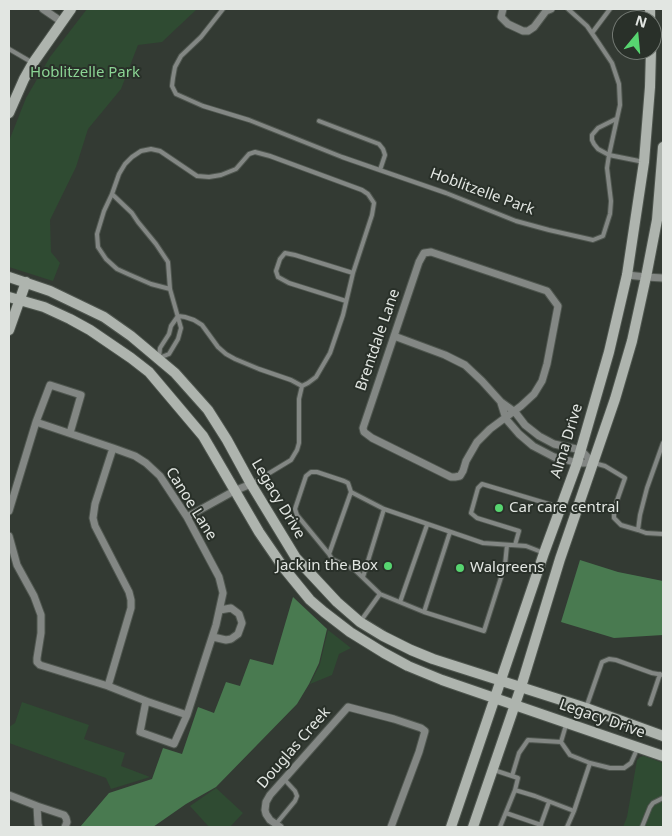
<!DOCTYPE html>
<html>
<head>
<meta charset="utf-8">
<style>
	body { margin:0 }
	#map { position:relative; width:672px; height:836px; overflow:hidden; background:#333a33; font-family:"Noto Sans",sans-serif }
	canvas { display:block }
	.frame { position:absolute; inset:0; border:10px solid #e2e6e2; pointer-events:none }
	.north { position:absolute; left:612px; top:10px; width:50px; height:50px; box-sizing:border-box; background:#293029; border:1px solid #737973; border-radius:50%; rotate:17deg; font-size:14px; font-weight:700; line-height:20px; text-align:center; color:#e2e6e2 }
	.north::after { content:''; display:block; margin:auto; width:18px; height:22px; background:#57d570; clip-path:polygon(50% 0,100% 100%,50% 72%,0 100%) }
</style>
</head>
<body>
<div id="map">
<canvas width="672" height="836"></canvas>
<div class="frame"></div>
<div class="north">N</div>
</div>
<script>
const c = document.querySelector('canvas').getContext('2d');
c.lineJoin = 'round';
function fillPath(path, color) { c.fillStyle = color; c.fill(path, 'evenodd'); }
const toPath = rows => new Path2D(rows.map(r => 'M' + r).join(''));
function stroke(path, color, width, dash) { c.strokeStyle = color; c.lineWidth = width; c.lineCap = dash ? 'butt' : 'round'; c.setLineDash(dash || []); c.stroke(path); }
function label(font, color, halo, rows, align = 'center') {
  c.font = font + ' "Noto Sans",sans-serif'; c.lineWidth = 4; c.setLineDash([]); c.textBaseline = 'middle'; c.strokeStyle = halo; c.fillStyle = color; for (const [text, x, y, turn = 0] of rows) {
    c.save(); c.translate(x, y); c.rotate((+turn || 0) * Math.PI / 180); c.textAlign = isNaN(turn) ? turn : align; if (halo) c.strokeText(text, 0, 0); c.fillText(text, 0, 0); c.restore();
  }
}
fillPath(toPath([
	[87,9,197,9,162,42,138,45,121,89,88,129,76,167,50,220,51,252,60,263,53,281,9,267,9,141,26,98,50,57],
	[328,630,351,648,339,654,332,675,310,684,320,664],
	[22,702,89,725,84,739,125,753,121,766,150,777,111,789,106,778,9,743,9,727,15,723],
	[644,756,663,763,663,827,623,827,627,817,637,760,640,757],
	[216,788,243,813,230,827,209,827,190,806]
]), '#2f4b32');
fillPath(toPath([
	[580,560,618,572,663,581,663,635,614,638,561,622],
	[293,597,327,629,319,663,309,684,297,704,216,787,186,804,153,827,80,827,109,793,152,779,163,748,182,754,198,707,214,713,226,682,240,686,250,659,273,665]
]), '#497a50');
const lane = toPath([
	[223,9,201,37,181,56,175,67,173,78,172,86,176,94,203,106,249,120,342,157,446,193,516,221,549,230,593,240,603,236,610,214,611,201,607,168,609,155,598,149,594,144,592,140,592,135,598,128,616,119],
	[568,9,587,26,598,42,612,63,619,84,620,105,609,155,644,162],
	[592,33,610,9],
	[9,49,33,63],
	[319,121,379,144,383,149,385,155,380,170],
	[112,194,104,211,97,234,98,247,106,259,117,269,128,274,151,284,170,289],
	[346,301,289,283,278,277,276,271,280,259,285,253,295,255,353,273],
	[178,316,171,326,169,334,160,348,159,358,169,354,178,339,181,328,170,289,168,262,156,244,138,222,132,213,112,194,119,174,125,164,132,157,141,151,151,149,160,151,197,176,209,177,221,175,236,169,249,154,255,152,270,156,362,190,368,194,374,203,372,215,353,273,343,315,330,353,316,377,308,383,302,386],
	[178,316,185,317,194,320,202,325,218,347,226,354,235,359,259,369,291,380,302,386,299,399,299,443,297,450,291,460,253,483],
	[594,463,605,466,625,478,614,509,614,518,621,525,638,530,646,533,663,534],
	[638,530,640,515,647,488,663,443],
	[515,545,519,531,477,518,471,513,478,488,482,484,559,507],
	[329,554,297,515,295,509,306,476,311,472,317,472,344,481,348,483,351,492],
	[363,577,384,509],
	[380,594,424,612,450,532],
	[400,602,427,525],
	[424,612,484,631,505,565,507,545],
	[360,622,380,594,355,570,332,559,329,554,351,492,384,509,483,543,526,546,544,553],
	[650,704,660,674],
	[586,708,602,662,609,659,616,660,652,673,663,675],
	[590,763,610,768,624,768,631,763,638,747],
	[494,770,518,778,515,790,535,796,574,811,590,763,570,755,561,742,566,725],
	[512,776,519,753,528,740,561,742],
	[506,813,541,825],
	[276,824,295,801,297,796,295,791,284,779],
	[500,827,515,790],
	[540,827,549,802],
	[567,827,574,811],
	[642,827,650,807,653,803,663,798]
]);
const street = toPath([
	[43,9,62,22],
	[503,9,501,17,508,24,523,31,528,31,534,27,546,11,551,9],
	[431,252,547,291,558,306,547,364,542,381,534,394,521,406,490,429,477,442,466,461,463,471,460,476,455,477,451,477,372,438,364,432,363,428,419,262,424,253,431,252],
	[627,275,646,277,663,278],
	[394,336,445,355,465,365,482,381,501,402,515,412,525,425,539,436,554,444,581,450,593,463],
	[501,403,506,419,519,434,533,446,554,457,567,460,577,463,593,463],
	[36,422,113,448,135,456,146,463,160,476,187,517,219,577,223,593,216,625,187,715,174,744,140,732,146,701],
	[9,511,36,422,50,385,81,395,70,433],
	[187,517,234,491,251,484],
	[9,536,17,565,34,596,41,615,41,633,37,658,37,662,40,665,108,686,146,701,187,715],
	[213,637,226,640,231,639,238,634,242,623,239,614,231,608,220,610],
	[108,686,131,608,131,600,129,592,95,526,93,518,95,504,113,448],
	[9,795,37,806],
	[39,827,38,824,37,806,64,815,66,818,67,822,65,827],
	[280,827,270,820,266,814,265,810,266,802,270,795,348,707,394,719,421,728,425,731,419,752,391,827]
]);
const secondary = toPath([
	[650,9,650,20],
	[9,113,24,79,33,63,71,9],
	[9,277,50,291,104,317,131,336,175,373,208,410,227,440,251,484,296,558,337,602,360,622,383,636,411,650,433,659,586,708,663,736],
	[9,297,44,307,70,319,90,330,131,358,149,372,203,436,259,532,283,567,310,600,324,612,350,632,384,653,408,666,442,680,663,756],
	[9,330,26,282],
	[451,827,544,553,577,463,609,352,627,275,644,162,650,87,651,50],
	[473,827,521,687,560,559,615,399,632,341,646,277,657,220,663,147]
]);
stroke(lane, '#4f564f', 6);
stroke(street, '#4f564f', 9);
stroke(secondary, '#4f564f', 12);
stroke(lane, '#838784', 4);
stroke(street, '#838784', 7);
stroke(secondary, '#aeb4ae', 10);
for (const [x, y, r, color] of [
	[499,508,5,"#57d570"],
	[388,566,5,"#57d570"],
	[460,568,5,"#57d570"]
]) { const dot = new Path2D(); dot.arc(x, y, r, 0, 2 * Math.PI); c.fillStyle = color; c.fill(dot); stroke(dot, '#293029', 2); }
label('15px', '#8bd494', '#293029', [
	["Hoblitzelle Park",85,73]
]);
label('15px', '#e2e6e2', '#293029', [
	["Hoblitzelle Park",482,192,20],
	["Brentdale Lane",378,340,-71],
	["Alma Drive",567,441,-73],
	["Legacy Drive",278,499,59],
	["Canoe Lane",191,504,58],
	["Legacy Drive",602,719,19],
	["Douglas Creek",294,748,-49]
]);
label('15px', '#e2e6e2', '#293029', [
	["Car care central",509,508],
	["Jack in the Box",378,566,"right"],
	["Walgreens",470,568]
], 'left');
</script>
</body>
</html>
